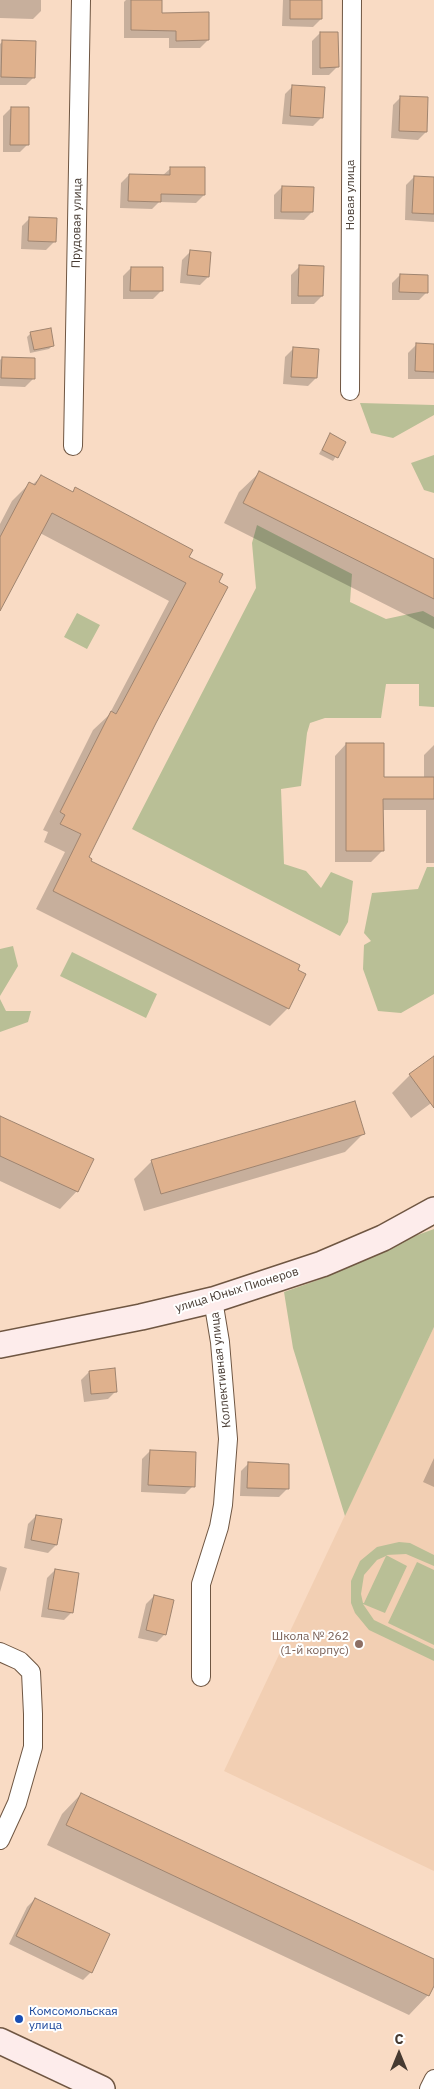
<!DOCTYPE html>
<html>
<head>
<meta charset="utf-8">
<style>
	body { margin:0 }
	#map { position:relative; width:434px; height:2089px; overflow:hidden; background:#f9dbc4; font-family:"IBM Plex Sans",sans-serif }
	canvas { display:block }
	.north { position:absolute; left:374px; top:2029px; width:50px; height:50px; -webkit-text-stroke:4px #fff; paint-order:stroke; rotate:0deg; font-size:14px; font-weight:700; line-height:20px; text-align:center; color:#463a31 }
	.north::after { content:''; display:block; margin:auto; width:18px; height:22px; background:#463a31; clip-path:polygon(50% 0,100% 100%,50% 72%,0 100%) }
</style>
</head>
<body>
<div id="map">
<canvas width="434" height="2089"></canvas>
<div class="north">С</div>
</div>
<script>
const c = document.querySelector('canvas').getContext('2d');
c.lineJoin = 'round';
function fillPath(path, color) { c.fillStyle = color; c.fill(path, 'evenodd'); }
const toPath = rows => new Path2D(rows.map(r => 'M' + r).join(''));
function stroke(path, color, width, dash) { c.strokeStyle = color; c.lineWidth = width; c.lineCap = dash ? 'butt' : 'round'; c.setLineDash(dash || []); c.stroke(path); }
function label(font, color, halo, rows, align = 'center') {
  c.font = font + ' "IBM Plex Sans",sans-serif'; c.lineWidth = 4; c.setLineDash([]); c.textBaseline = 'middle'; c.strokeStyle = halo; c.fillStyle = color; for (const [text, x, y, turn = 0] of rows) {
    c.save(); c.translate(x, y); c.rotate((+turn || 0) * Math.PI / 180); c.textAlign = isNaN(turn) ? turn : align; if (halo) c.strokeText(text, 0, 0); c.fillText(text, 0, 0); c.restore();
  }
}
fillPath(toPath([
	[434,1327,434,1871,224,1771]
]), '#f2cfb3');
fillPath(toPath([
	[360,403,434,405,434,415,393,438,371,433],
	[434,455,434,493,424,490,411,463],
	[257,525,352,574,350,602,386,619,423,611,434,617,434,707,419,706,419,684,386,684,381,718,325,718,310,723,307,733,301,786,281,789,284,864,306,871,321,888,331,872,353,881,348,922,340,936,132,829,256,588,252,543],
	[77,613,100,625,87,649,64,637],
	[427,867,434,867,434,994,401,1013,378,1011,363,969,364,945,371,941,364,933,372,893,418,889],
	[13,946,18,966,0,996,0,949],
	[72,952,157,994,146,1018,60,976],
	[0,999,6,1011,31,1011,28,1022,0,1032],
	[434,1229,434,1327,345,1516,293,1348,284,1292,318,1280,401,1241],
	[399,1542,410,1543,434,1555,434,1566,406,1554,386,1555,407,1566,385,1613,363,1604,374,1620,434,1649,434,1661,369,1630,355,1613,351,1603,351,1581,360,1561,377,1547],
	[386,1556,364,1603,363,1603,361,1594,364,1575,377,1560],
	[417,1562,434,1570,434,1645,388,1623]
]), '#b9bf96');
fillPath(toPath([
	[0,0,41,0,41,11,33,19,0,18],
	[126,0,161,0,160,14,208,40,200,48,169,48,169,38,124,38,124,2],
	[283,0,321,0,321,19,313,27,282,26],
	[320,33,337,67,329,75,312,75,312,41],
	[3,41,34,77,26,85,0,85,0,44],
	[293,86,321,118,313,126,282,124,285,94],
	[401,97,426,132,418,140,391,138,393,105],
	[11,108,28,144,20,152,3,152,3,116],
	[171,168,204,195,196,203,159,202,152,209,120,208,121,183,129,175,162,176],
	[414,177,434,178,434,222,405,220,406,185],
	[282,187,312,212,304,220,274,219,274,195],
	[30,218,54,242,46,250,21,249,22,226],
	[190,252,208,277,200,285,180,283,182,260],
	[299,267,322,296,314,304,291,304,291,275],
	[131,268,161,291,153,299,123,299,123,276],
	[400,275,427,292,419,300,392,300,392,283],
	[31,333,53,345,49,349,30,353,27,337],
	[416,345,434,345,434,379,408,379,408,353],
	[293,349,316,378,308,386,283,384,285,357],
	[2,358,33,379,25,387,0,386,0,360],
	[330,435,345,442,333,461,319,454],
	[259,473,434,561,434,629,224,523,239,492],
	[41,477,72,493,76,489,187,558,221,575,155,722,87,858,90,861,305,975,288,1008,270,1026,36,909,65,852,44,842,48,832,43,830,93,730,109,715,169,601,40,533,0,609,0,524,12,501,29,484,32,485],
	[346,744,383,778,424,778,424,755,434,745,434,863,426,863,426,810,382,810,382,851,371,862,335,862,335,756],
	[434,1058,434,1101,411,1118,392,1093,410,1075],
	[0,1117,77,1191,60,1209,0,1181],
	[363,1134,345,1152,144,1211,134,1179,152,1161],
	[89,1372,116,1391,108,1399,84,1402,81,1380],
	[150,1451,193,1486,185,1494,141,1492,142,1459],
	[434,1458,434,1487,423,1482],
	[249,1463,287,1489,279,1497,240,1496,241,1471],
	[36,1516,56,1545,48,1553,24,1548,28,1524],
	[0,1566,7,1568,0,1592],
	[55,1570,72,1612,64,1620,41,1617,47,1578],
	[154,1596,165,1634,157,1642,138,1638,146,1604],
	[81,1794,434,1960,434,1984,428,1995,409,2015,47,1845,62,1814],
	[35,1899,91,1972,83,1980,9,1944,27,1907]
]), '#0003');
const building = toPath([
	[131,0,162,0,162,13,209,12,209,40,176,41,176,31,131,30,131,0],
	[290,0,322,0,322,19,290,19,290,0],
	[320,32,338,32,339,67,320,68,320,32],
	[2,40,36,41,35,78,1,77,2,40],
	[292,85,325,87,323,118,290,116,292,85],
	[400,96,428,97,427,132,399,131,400,96],
	[11,107,29,107,29,145,10,145,11,107],
	[170,167,205,167,205,195,161,194,161,202,128,201,129,174,170,175,170,167],
	[414,176,434,177,434,214,412,213,414,176],
	[282,186,314,187,313,212,281,212,282,186],
	[29,217,57,218,56,242,28,241,29,217],
	[190,250,211,252,209,277,187,275,190,250],
	[299,265,324,266,323,296,298,296,299,265],
	[131,267,163,267,163,291,130,291,131,267],
	[400,274,428,275,428,293,399,292,400,274],
	[51,328,54,346,34,350,30,332,51,328],
	[416,343,434,344,434,372,415,371,416,343],
	[293,347,319,349,317,378,291,377,293,347],
	[2,357,35,358,35,379,1,378,2,357],
	[330,433,346,442,338,458,322,450,330,433],
	[259,471,434,559,434,599,243,503,259,471],
	[41,475,73,492,75,487,193,550,189,557,223,574,219,582,228,587,156,723,89,857,92,859,91,861,300,965,298,970,306,974,289,1009,53,891,81,834,60,824,65,815,60,812,111,711,116,714,121,705,186,583,52,513,0,611,0,537,29,482,35,485,41,475],
	[346,743,384,743,384,777,434,777,434,799,383,799,384,851,346,851,346,743],
	[434,1056,434,1108,409,1074,434,1056],
	[355,1101,365,1134,161,1194,151,1160,355,1101],
	[0,1116,94,1159,78,1192,0,1156,0,1116],
	[115,1368,117,1392,91,1394,89,1371,115,1368],
	[150,1450,196,1452,195,1487,148,1485,150,1450],
	[248,1462,289,1464,289,1489,247,1488,248,1462],
	[36,1515,62,1519,57,1545,31,1540,36,1515],
	[55,1569,79,1573,73,1613,48,1609,55,1569],
	[154,1595,174,1600,166,1635,146,1630,154,1595],
	[81,1793,434,1959,434,1986,429,1996,66,1825,81,1793],
	[35,1898,110,1934,92,1973,16,1936,35,1898]
]);
fillPath(building, '#dfb18d');
stroke(building, '#9f846f', 1);
const street = toPath([
	[350,391,352,0],
	[73,446,81,0],
	[0,1652,20,1661,31,1672,33,1714,33,1747,17,1803,0,1840],
	[201,1677,201,1584,219,1527,223,1505,228,1439,220,1342,213,1300],
	[429,2089,434,2079]
]);
const secondary = toPath([
	[0,1345,141,1317,213,1300,322,1264,383,1238,434,1210],
	[0,2041,102,2089]
]);
stroke(street, '#6f5642', 20);
stroke(secondary, '#6f5642', 28);
stroke(street, '#fff', 18);
stroke(secondary, '#fdeceb', 25);
for (const [x, y, r, color] of [
	[359,1644,5,"#8d6e63"],
	[19,2019,5,"#1a4fb4"]
]) { const dot = new Path2D(); dot.arc(x, y, r, 0, 2 * Math.PI); c.fillStyle = color; c.fill(dot); stroke(dot, '#fff', 2); }
label('12px', '#463a31', '#fff', [
	["Новая улица",351,195,-90],
	["Прудовая улица",77,223,-89],
	["улица Юных Пионеров",237,1290,-17],
	["Коллективная улица",221,1370,-96]
]);
label('12px', '#785e54', '#fff', [
	["Школа № 262",349,1637],
	["(1-й корпус)",349,1651]
], 'right');
label('12px', '#164399', '#fff', [
	["Комсомольская",29,2012],
	["улица",29,2026]
], 'left');
</script>
</body>
</html>
